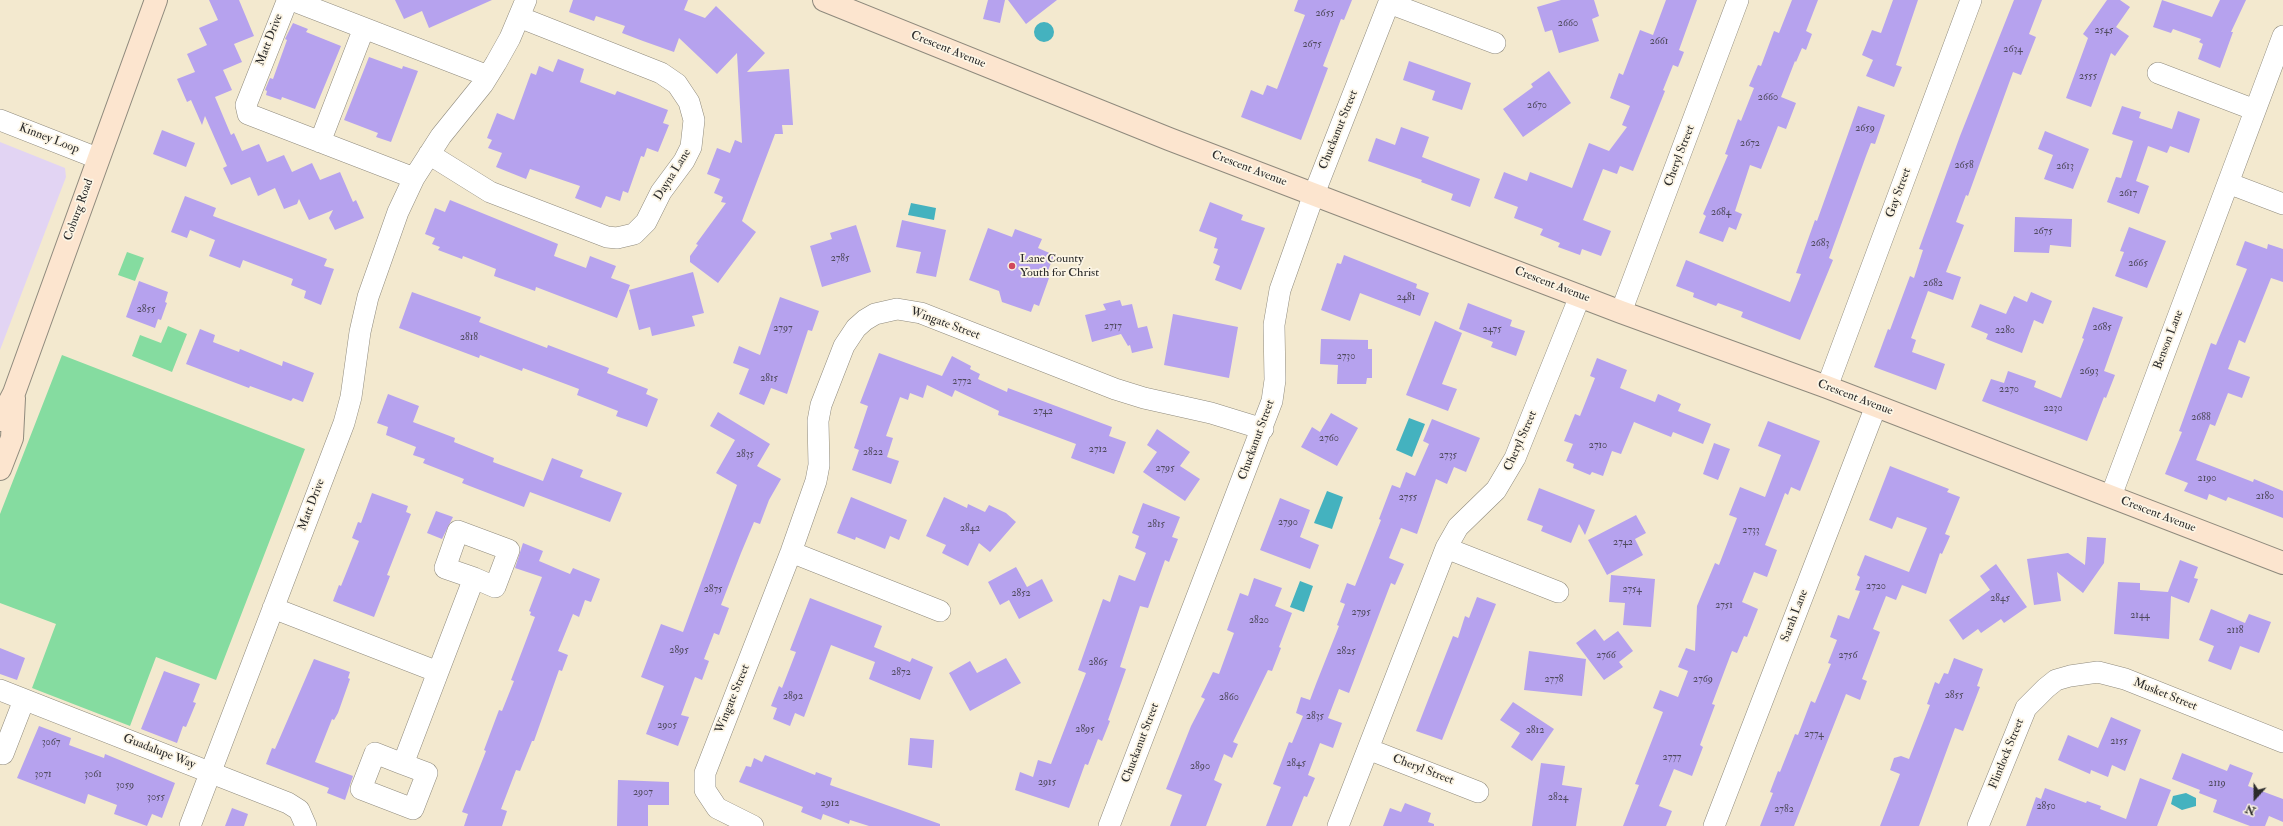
<!DOCTYPE html>
<html>
<head>
<meta charset="utf-8">
<style>
	body { margin:0 }
	#map { position:relative; width:2283px; height:826px; overflow:hidden; background:#f3e9cf; font-family:"IM FELL Double Pica",serif }
	canvas { display:block }
	.north { position:absolute; left:2235px; top:778px; width:40px; height:40px; -webkit-text-stroke:3px #fcf5e5; paint-order:stroke; rotate:201deg; font-size:11px; font-weight:700; line-height:16px; text-align:center; color:#2b2b2b }
	.north::after { content:''; display:block; margin:auto; width:14px; height:18px; background:#2b2b2b; clip-path:polygon(50% 0,100% 100%,50% 72%,0 100%) }
</style>
</head>
<body>
<div id="map">
<canvas width="2283" height="826"></canvas>
<div class="north">N</div>
</div>
<script>
const c = document.querySelector('canvas').getContext('2d');
c.lineJoin = 'round';
function fillPath(path, color) { c.fillStyle = color; c.fill(path, 'evenodd'); }
const toPath = rows => new Path2D(rows.map(r => 'M' + r).join(''));
function stroke(path, color, width, dash) { c.strokeStyle = color; c.lineWidth = width; c.lineCap = dash ? 'butt' : 'round'; c.setLineDash(dash || []); c.stroke(path); }
function label(font, color, halo, rows, align = 'center') {
  c.font = font + ' "IM FELL Double Pica",serif'; c.lineWidth = 3.5; c.setLineDash([]); c.textBaseline = 'middle'; c.strokeStyle = halo; c.fillStyle = color; for (const [text, x, y, turn = 0] of rows) {
    c.save(); c.translate(x, y); c.rotate((+turn || 0) * Math.PI / 180); c.textAlign = isNaN(turn) ? turn : align; if (halo) c.strokeText(text, 0, 0); c.fillText(text, 0, 0); c.restore();
  }
}
fillPath(toPath([
	[0,142,65,168,66,177,0,350]
]), '#e2d4f3');
fillPath(toPath([
	[127,252,144,258,135,281,118,275],
	[168,326,187,334,172,372,132,356,140,335,161,343],
	[62,355,305,449,216,680,156,657,130,726,32,688,56,624,0,603,0,514]
]), '#85dca0');
fillPath(toPath([
	'1034 32a10 10 0 1 1 20 0a10 10 0 1 1-20 0Z',
	[911,203,936,208,934,220,908,215],
	[1409,418,1425,424,1412,457,1396,450],
	[1327,491,1343,497,1332,529,1314,523],
	[1300,581,1313,586,1304,612,1290,607],
	[2186,793,2196,798,2196,806,2182,810,2171,804,2173,796]
]), '#44b2bf');
fillPath(toPath([
	[209,0,239,0,254,36,234,44,242,62,223,70,232,90,215,97,231,135,234,133,242,151,259,144,267,162,284,155,292,172,312,163,320,180,340,172,353,202,356,200,364,218,335,230,329,218,333,210,309,220,299,199,297,204,284,209,275,188,258,196,250,177,231,185,223,168,227,166,205,116,202,125,191,100,187,102,177,79,195,72,187,54,207,45,199,28,218,20],
	[395,0,492,0,429,28,422,11,404,19],
	[573,0,688,0,684,10,705,18,716,6,765,53,747,72,789,69,793,125,782,125,783,134,775,134,742,221,756,232,718,283,690,262,690,256,698,245,696,244,726,203,721,202,723,197,714,193,720,179,707,174,717,148,730,153,735,140,742,143,737,53,717,74,679,38,674,52,643,41,622,33,625,26,596,16,594,21,569,12],
	[988,0,1005,0,1000,23,983,19],
	[1008,0,1057,0,1026,24],
	[1298,0,1352,0,1344,20,1341,19,1323,66,1328,68,1301,140,1241,117,1251,90,1263,95,1267,85,1277,89,1305,15,1294,11],
	[1561,0,1594,0,1599,16,1592,19,1599,41,1559,53,1552,30,1545,32,1537,7],
	[1666,0,1697,0,1679,50,1684,52,1678,67,1673,65,1663,90,1665,91,1633,171,1620,166,1617,174,1603,169,1583,220,1611,231,1601,256,1582,249,1580,255,1558,247,1560,243,1540,235,1543,229,1514,218,1518,207,1494,198,1504,172,1527,181,1530,172,1572,188,1589,143,1609,151,1627,127,1622,125,1630,106,1610,98,1619,73,1623,75,1640,30,1653,35],
	[1792,0,1818,0,1806,31,1812,34,1806,50,1802,48,1796,62,1795,61,1781,97,1796,103,1786,129,1778,126,1761,169,1750,165,1735,211,1742,214,1736,230,1729,227,1723,242,1699,233,1706,216,1703,214,1728,155,1725,154,1738,119,1741,121,1754,88,1749,86,1758,65,1761,66,1774,31,1779,33],
	[1893,0,1918,0,1896,65,1902,67,1894,87,1866,76,1873,60,1862,55,1872,30,1881,33],
	[2014,0,2042,0,2029,34,2036,37,2021,75,2013,72,1968,196,1966,195,1956,222,1964,225,1946,272,1961,277,1953,300,1928,291,1911,338,1916,340,1912,352,1945,364,1936,390,1874,367,1888,329,1890,330,1910,276,1914,278,1923,250,1919,249,1960,136],
	[2107,0,2120,0,2130,7,2116,27,2129,36,2115,56,2111,53,2091,107,2066,98,2088,38,2083,34],
	[2162,0,2212,17,2220,0,2246,0,2231,32,2233,32,2220,68,2198,59,2203,44,2199,42,2201,39,2173,29,2171,33,2153,27],
	[293,23,308,29,306,32,341,46,315,109,282,97,281,100,266,95,267,91,265,90,270,78,273,79,287,40,285,39],
	[369,57,402,69,403,66,418,71,391,142,376,137,378,133,344,120],
	[558,59,584,69,580,82,615,95,617,91,668,110,663,123,669,125,658,152,647,148,644,157,641,156,628,193,623,191,620,201,606,196,601,208,575,198,580,186,530,169,526,179,496,167,502,153,488,148,492,140,487,138,497,113,514,120,531,73,536,75,539,66,553,72],
	[1409,61,1471,83,1462,110,1432,100,1435,91,1403,80],
	[1549,71,1571,103,1523,137,1503,109,1533,87,1531,84],
	[1858,106,1885,115,1875,144,1871,143,1866,156,1829,258,1833,260,1800,340,1741,317,1743,312,1718,303,1716,306,1693,297,1694,293,1676,286,1686,260,1790,302,1801,274,1796,273,1815,220,1817,221],
	[2122,106,2141,112,2139,118,2172,129,2178,111,2200,119,2189,153,2170,146,2167,153,2148,146,2136,181,2149,186,2139,214,2107,202,2116,177,2121,178,2133,141,2112,134],
	[1401,127,1429,137,1422,157,1480,179,1470,207,1451,200,1453,194,1421,182,1422,180,1368,161,1376,138,1395,145],
	[162,130,195,143,186,167,153,154],
	[2045,131,2089,149,2073,189,2044,179,2053,155,2038,149],
	[185,196,216,208,213,216,327,259,324,266,334,269,321,305,304,298,306,291,291,285,293,279,243,260,240,268,209,256,215,240,190,230,187,238,171,232],
	[450,200,558,244,554,256,586,268,590,256,616,266,611,278,630,285,617,318,536,287,535,291,494,276,496,269,463,256,462,259,438,250,440,247,432,244,435,238,425,234,435,208,445,212],
	[1210,202,1243,215,1241,220,1265,228,1241,290,1215,280,1220,266,1213,263,1218,249,1214,248,1217,238,1199,231],
	[2015,217,2072,219,2071,247,2050,245,2049,253,2014,252],
	[902,220,946,230,936,277,916,273,921,252,896,247],
	[856,225,871,272,822,287,810,246,832,239,830,233],
	[2129,227,2166,241,2147,288,2115,276,2124,252,2120,251],
	[988,228,1012,237,1015,229,1042,239,1038,248,1054,255,1046,276,1049,278,1039,306,1034,304,1031,312,1002,302,999,291,969,280],
	[2245,241,2267,249,2268,244,2283,249,2283,282,2271,278,2245,343,2239,340,2228,369,2250,377,2242,398,2228,393,2215,426,2210,424,2196,460,2253,482,2254,479,2283,491,2283,518,2228,497,2226,501,2209,494,2207,500,2184,491,2188,483,2165,474,2182,432,2179,431,2211,343,2216,345,2247,269,2236,265],
	[1344,255,1417,284,1416,288,1429,293,1420,316,1360,293,1350,321,1321,310,1337,263,1341,264],
	[693,272,704,313,692,316,695,326,652,336,650,327,639,330,629,290],
	[139,281,168,292,165,302,167,303,161,320,158,319,155,328,126,317],
	[412,292,481,317,479,322,547,348,548,345,609,368,607,373,648,389,646,394,658,399,647,427,616,416,618,411,577,395,579,389,523,368,522,371,480,355,479,358,399,328],
	[2031,292,2052,301,2043,324,2034,320,2022,353,1986,339,1988,334,1971,327,1980,304,2006,314,2014,296,2027,302],
	[780,297,819,311,812,331,808,330,787,394,771,388,764,405,739,394,749,369,733,363,739,346,760,355],
	[1120,300,1122,306,1132,304,1138,328,1147,326,1153,348,1132,353,1130,345,1128,346,1121,334,1092,342,1085,315,1106,310,1103,304],
	[1468,303,1512,320,1510,326,1525,331,1516,356,1491,347,1493,342,1459,329],
	[2093,307,2123,317,2104,371,2115,375,2106,398,2104,397,2087,441,1982,401,1991,379,2004,383,2008,371,2036,381,2034,387,2061,398,2084,339,2082,338],
	[1173,314,1238,327,1229,378,1164,365],
	[1435,321,1462,333,1442,384,1457,389,1448,411,1406,395],
	[200,329,215,335,213,342,239,352,240,349,282,366,283,361,314,373,303,402,293,398,291,401,250,386,249,388,186,364],
	[1321,339,1368,340,1368,349,1372,349,1372,378,1367,378,1366,384,1337,384,1338,365,1320,364],
	[879,353,942,376,952,356,971,366,970,369,980,374,978,379,1007,392,1008,388,1112,427,1109,436,1126,442,1114,474,1071,458,1076,444,998,415,999,411,955,390,952,397,927,385,923,398,910,393,908,400,900,397,886,436,893,438,887,457,899,461,891,484,852,470,859,450,854,448,868,406,860,403],
	[1597,358,1627,370,1620,388,1655,402,1658,394,1681,404,1678,411,1711,424,1703,444,1673,432,1671,437,1634,422,1621,454,1612,451,1603,476,1592,472,1590,475,1573,468,1574,464,1566,461,1573,444,1564,441,1575,414,1580,416,1595,378,1590,376],
	[388,394,419,406,413,422,455,438,454,442,494,458,493,462,543,481,552,458,583,470,580,477,622,493,610,522,530,492,524,507,462,483,464,479,423,463,425,459,413,455,416,447,386,435,388,427,377,423],
	[718,412,770,444,757,466,781,479,769,500,760,524,754,522,741,553,721,605,729,608,719,635,714,633,704,659,709,661,702,680,695,677,681,715,689,717,678,746,646,734,664,686,641,677,661,624,683,632,737,485,716,473,735,440,710,426],
	[1331,413,1358,428,1337,466,1301,447,1312,427,1320,432],
	[1432,419,1480,438,1466,472,1454,467,1447,484,1436,479,1417,534,1401,528,1389,558,1404,564,1395,585,1391,583,1349,693,1339,689,1328,718,1342,723,1333,748,1320,743,1308,775,1315,778,1307,797,1304,796,1292,826,1266,826,1281,787,1273,784,1289,742,1292,743,1303,716,1296,713,1301,697,1310,700,1316,684,1339,626,1337,625,1345,604,1340,602,1347,583,1355,586,1381,520,1379,519,1392,485,1400,488,1406,472,1415,476,1429,444,1423,441],
	[1768,421,1820,441,1800,491,1791,487,1788,495,1785,493,1765,545,1777,550,1767,577,1754,572,1742,602,1758,609,1747,637,1744,636,1737,653,1732,651,1712,704,1715,705,1700,745,1703,747,1692,776,1674,769,1659,806,1672,811,1666,826,1623,826,1639,785,1635,784,1663,712,1653,708,1660,690,1678,697,1688,671,1678,667,1686,648,1695,651,1697,606,1715,563,1719,565,1737,518,1729,515,1740,487,1765,497,1781,455,1758,446],
	[1157,429,1190,452,1180,466,1200,479,1185,501,1143,472,1157,452,1147,445],
	[1714,443,1730,449,1718,480,1703,474],
	[1890,466,1949,489,1947,492,1960,497,1945,534,1950,536,1942,554,1940,553,1926,594,1902,585,1896,600,1886,596,1873,629,1880,632,1862,679,1867,681,1860,700,1846,694,1794,826,1760,826,1773,793,1770,792,1778,771,1780,772,1795,734,1798,735,1811,701,1815,703,1831,664,1828,663,1837,640,1830,637,1838,615,1849,619,1860,591,1855,590,1860,577,1857,575,1865,555,1909,572,1927,528,1897,517,1892,529,1869,520],
	[1539,488,1595,510,1585,535,1579,524,1571,543,1541,531,1543,526,1527,520],
	[372,493,408,506,406,512,411,514,387,575,390,576,374,617,333,601,339,585,341,586,359,541,352,538,358,522,361,523],
	[851,497,907,520,899,540,890,536,885,549,856,537,855,540,837,533],
	[944,497,967,508,968,504,985,512,989,505,1006,513,1016,522,990,552,979,543,968,566,942,553,946,545,926,536],
	[1280,498,1310,510,1300,537,1319,545,1310,569,1260,550],
	[1143,503,1180,517,1172,537,1178,539,1169,562,1165,560,1148,608,1140,606,1120,667,1126,669,1108,720,1110,721,1102,741,1098,739,1088,765,1085,764,1069,808,1015,790,1020,772,1033,777,1038,760,1051,764,1086,673,1078,670,1103,599,1110,602,1119,575,1135,581,1146,553,1135,548,1139,536,1132,533],
	[436,511,453,517,442,539,427,533],
	[1636,515,1646,533,1635,539,1643,555,1607,575,1588,540],
	[2087,537,2106,538,2104,563,2083,593,2057,572,2061,601,2034,605,2027,559,2068,553,2085,565],
	[523,543,543,551,539,561,570,574,573,568,600,579,591,602,585,600,579,617,573,614,558,651,568,655,562,671,559,670,534,741,532,741,520,771,516,770,501,809,507,811,502,826,464,826,468,814,462,812,486,751,484,750,499,710,502,711,514,681,511,680,535,617,530,615,531,612,529,611,542,577,515,568],
	[2180,560,2198,567,2194,578,2198,579,2189,603,2171,596,2169,639,2114,634,2118,582,2140,583,2140,590,2168,592],
	[1996,564,2027,607,2004,623,2001,619,1981,633,1978,629,1963,640,1949,620,1990,590,1980,576],
	[1016,567,1027,587,1042,579,1053,601,1019,619,1009,600,1000,605,988,582],
	[1611,575,1655,579,1651,627,1623,625,1625,603,1609,602],
	[1254,578,1282,588,1275,606,1292,613,1279,647,1281,648,1272,671,1268,670,1233,742,1238,744,1232,758,1224,754,1214,780,1222,784,1206,826,1170,826,1182,795,1166,789,1191,726,1205,699,1201,697,1213,672,1219,674,1234,633,1227,630,1240,593,1248,596],
	[1477,597,1496,604,1442,740,1416,731,1453,636,1458,638,1465,616,1469,618],
	[810,598,882,626,874,647,910,662,912,658,933,667,920,700,869,679,875,662,831,645,804,717,795,713,790,726,773,719,777,708,771,706,779,686,782,688,796,652,790,650],
	[2211,609,2245,623,2249,614,2271,622,2259,653,2240,646,2231,670,2208,661,2214,646,2199,640],
	[1595,629,1604,641,1618,631,1633,651,1619,662,1623,667,1604,680,1576,643],
	[0,648,25,658,17,680,0,674],
	[1529,651,1586,659,1582,696,1524,690],
	[1006,658,1021,683,970,711,949,673,970,661,977,673],
	[1954,658,1983,669,1977,686,1980,687,1963,731,1955,728,1919,826,1880,826,1900,774,1890,770,1894,758,1901,756,1909,759,1930,705,1927,704,1935,682,1939,684,1944,673,1948,674],
	[314,659,350,672,348,678,350,679,338,713,334,720,332,719,315,762,353,776,345,800,327,793,329,788,266,764,272,748,275,749],
	[164,671,200,684,193,702,196,703,186,727,183,726,177,743,141,729],
	[1513,702,1554,729,1532,761,1511,747,1520,733,1500,720],
	[2111,717,2141,730,2125,771,2112,765,2108,777,2091,770,2090,774,2058,760,2068,735,2098,748],
	[39,726,71,738,69,745,104,758,105,754,175,783,162,818,152,814,147,826,114,814,117,805,88,794,85,804,17,778],
	[910,738,934,740,932,768,908,765],
	[2182,753,2227,771,2230,764,2253,773,2248,786,2283,799,2283,822,2269,816,2265,826,2250,826,2213,812,2217,800,2199,793,2200,790,2172,779],
	[765,755,815,775,816,772,832,778,830,785,940,824,940,826,869,826,850,820,849,824,823,814,821,820,801,812,803,807,739,782,746,766,751,767,754,758,762,762],
	[1541,763,1565,766,1562,785,1582,788,1576,826,1532,826],
	[2140,778,2171,790,2157,826,2026,826,2036,797,2041,799,2045,788,2086,803,2087,801,2101,806,2100,809,2126,819],
	[618,780,669,782,669,805,648,805,648,826,617,826],
	[1405,803,1431,813,1428,822,1434,824,1434,826,1383,826,1390,808,1401,812],
	[232,808,248,814,244,826,225,826]
]), '#b6a2ee');
const street = toPath([
	[1389,3,1495,43],
	[2158,73,2255,110],
	[0,120,97,158],
	[320,142,364,28],
	[429,154,490,192,607,237,617,238,634,234,646,222,661,192,684,161,691,147,694,120,689,102,677,84,661,73,519,17],
	[414,178,248,114,246,105,286,4,294,1,488,76],
	[2228,183,2283,204],
	[1621,312,1738,0],
	[1827,387,1971,0],
	[2111,496,2283,36],
	[1446,548,1558,592],
	[791,552,940,611],
	[273,608,438,672,403,764,375,753,361,789,413,809,427,773,403,764],
	[438,672,474,578,495,587,509,550,458,531,445,568,474,578],
	[0,690,288,803,299,810,306,826],
	[1368,749,1478,792],
	[3,754,24,700],
	[190,826,344,423,351,397,360,332,368,297,398,212,414,178,441,136,483,84,496,63,510,38,526,0],
	[753,826,717,808,705,790,705,773,791,552,816,481,819,465,818,421,821,405,844,346,856,328,865,320,875,314,897,309,921,313,1115,389,1144,398,1211,413,1263,429],
	[1109,826,1272,401,1275,380,1274,325,1280,290,1314,194,1390,0],
	[1338,826,1446,548,1458,527,1496,490,1515,458,1580,296],
	[1714,826,1876,406],
	[1978,826,2026,708,2046,688,2056,680,2070,676,2098,672,2125,679,2283,742]
]);
const secondary = toPath([
	[824,0,1169,139,1621,312,1827,387,2283,563],
	[0,420,14,393,156,0],
	[0,469,12,438,14,398]
]);
stroke(street, '#8f8a7d', 22);
stroke(secondary, '#8f8a7d', 24);
stroke(street, '#fff', 21);
stroke(secondary, '#fce5cf', 22);
for (const [x, y, r, color] of [
	[1012,266,4,"#d1495b"]
]) { const dot = new Path2D(); dot.arc(x, y, r, 0, 2 * Math.PI); c.fillStyle = color; c.fill(dot); stroke(dot, '#fcf5e5', 1.5); }
label('10px', '#4e495c', null, [
	["2655",1325,14],
	["2660",1568,24],
	["2545",2104,31],
	["2661",1659,42],
	["2675",1312,45],
	["2634",2013,50],
	["2555",2088,77],
	["2660",1768,98],
	["2670",1537,106],
	["2659",1865,129],
	["2672",1750,144],
	["2658",1964,166],
	["2613",2065,167],
	["2617",2128,194],
	["2684",1721,213],
	["2675",2043,232],
	["2683",1820,244],
	["2785",840,259],
	["2665",2138,264],
	["2682",1933,284],
	["2481",1406,298],
	["2855",146,310],
	["2717",1113,327],
	["2685",2102,328],
	["2797",783,329],
	["2475",1492,330],
	["2280",2005,331],
	["2818",469,338],
	["2730",1346,357],
	["2693",2089,372],
	["2815",769,379],
	["2772",962,382],
	["2270",2009,390],
	["2230",2053,409],
	["2742",1043,412],
	["2688",2201,418],
	["2760",1329,439],
	["2710",1598,446],
	["2712",1098,450],
	["2822",873,453],
	["2835",745,455],
	["2735",1448,456],
	["2795",1165,469],
	["2190",2207,479],
	["2180",2265,497],
	["2755",1408,498],
	["2790",1288,523],
	["2815",1156,525],
	["2842",970,529],
	["2733",1751,531],
	["2742",1623,543],
	["2720",1876,587],
	["2875",713,590],
	["2754",1632,590],
	["2852",1021,594],
	["2845",2000,599],
	["2751",1724,606],
	["2795",1361,613],
	["2144",2140,616],
	["2820",1259,621],
	["2118",2235,631],
	["2895",679,651],
	["2825",1346,652],
	["2766",1606,656],
	["2756",1848,656],
	["2865",1098,663],
	["2872",901,673],
	["2778",1554,680],
	["2769",1703,680],
	["2855",1954,696],
	["2892",793,697],
	["2860",1229,698],
	["2835",1315,717],
	["2905",667,726],
	["2895",1085,730],
	["2812",1535,731],
	["2774",1814,735],
	["2155",2119,742],
	["3067",51,743],
	["2777",1672,758],
	["2845",1296,764],
	["2890",1200,767],
	["3071",43,775],
	["3061",93,775],
	["2915",1047,783],
	["2119",2217,784],
	["3059",125,786],
	["2907",643,793],
	["3055",156,798],
	["2824",1558,798],
	["2912",830,804],
	["2850",2046,807],
	["2782",1784,810]
]);
label('12px', '#2b2b2b', '#fcf5e5', [
	["Matt Drive",270,40,-69],
	["Crescent Avenue",948,50,22],
	["Chuckanut Street",1339,130,-68],
	["Kinney Loop",49,139,21],
	["Cheryl Street",1680,156,-69],
	["Crescent Avenue",1249,169,21],
	["Dayna Lane",673,175,-58],
	["Gay Street",1899,193,-70],
	["Coburg Road",79,210,-70],
	["Crescent Avenue",1552,285,21],
	["Wingate Street",945,324,20],
	["Benson Lane",2169,340,-69],
	["Crescent Avenue",1855,398,21],
	["Chuckanut Street",1257,440,-70],
	["Cheryl Street",1521,441,-66],
	["Matt Drive",312,505,-69],
	["Crescent Avenue",2158,515,21],
	["Sarah Lane",1795,616,-69],
	["Musket Street",2165,695,22],
	["Wingate Street",733,699,-68],
	["Chuckanut Street",1141,743,-69],
	["Guadalupe Way",159,752,21],
	["Flintlock Street",2007,754,-68],
	["Cheryl Street",1423,770,21]
]);
label('12px', '#2b2b2b', '#fcf5e5', [
	["Lane County",1020,259],
	["Youth for Christ",1020,273]
], 'left');
</script>
</body>
</html>
